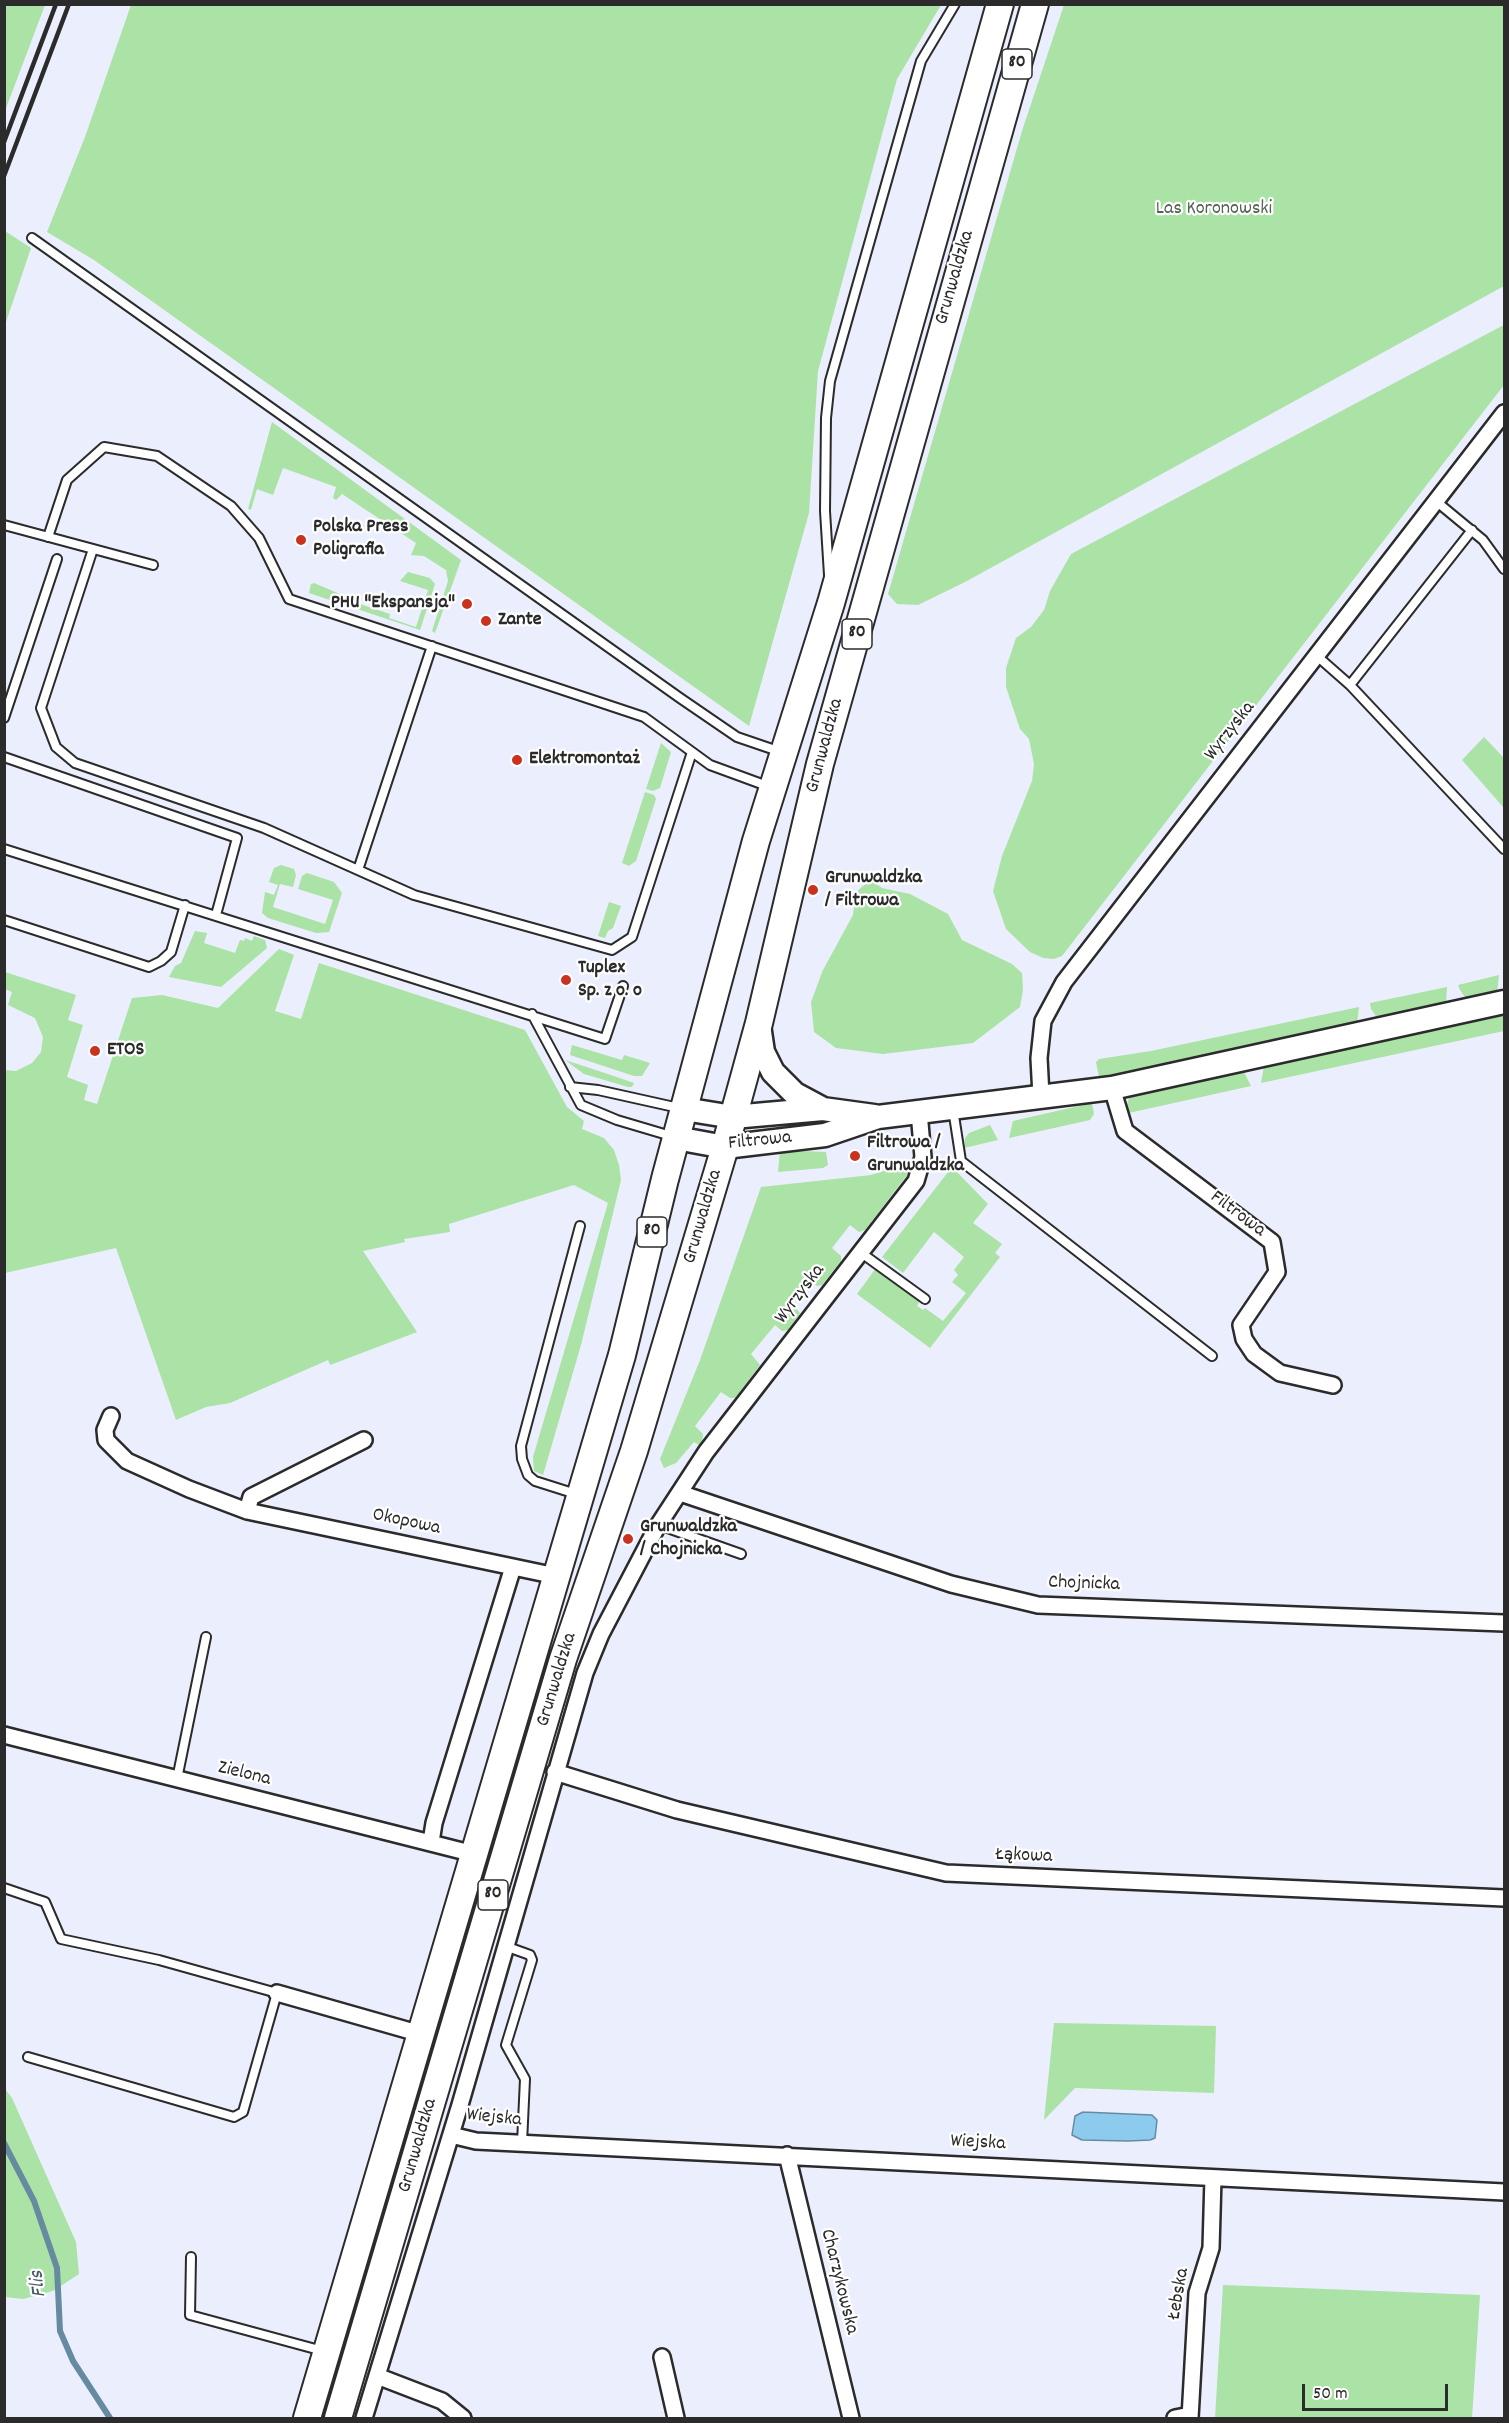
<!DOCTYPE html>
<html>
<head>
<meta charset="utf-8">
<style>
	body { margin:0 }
	#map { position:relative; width:1509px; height:2423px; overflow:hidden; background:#ebeefd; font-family:Dekko,sans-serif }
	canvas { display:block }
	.frame { position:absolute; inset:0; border:6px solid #2b2b2b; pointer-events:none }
	.scale { position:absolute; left:1302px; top:2384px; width:146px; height:27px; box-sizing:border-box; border:3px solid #2b2b2b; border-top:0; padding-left:8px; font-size:18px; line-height:21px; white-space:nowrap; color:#2b2b2b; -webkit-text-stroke:4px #fff; paint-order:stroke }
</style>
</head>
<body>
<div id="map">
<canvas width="1509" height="2423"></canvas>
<div class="frame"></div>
<div class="scale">50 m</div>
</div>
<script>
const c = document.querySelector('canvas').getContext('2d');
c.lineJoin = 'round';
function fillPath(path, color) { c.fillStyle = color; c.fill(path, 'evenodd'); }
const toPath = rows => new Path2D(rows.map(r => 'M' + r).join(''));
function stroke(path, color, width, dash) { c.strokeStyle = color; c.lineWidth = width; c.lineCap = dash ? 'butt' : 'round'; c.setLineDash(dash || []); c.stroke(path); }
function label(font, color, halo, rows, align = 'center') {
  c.font = font + ' Dekko,sans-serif'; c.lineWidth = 4.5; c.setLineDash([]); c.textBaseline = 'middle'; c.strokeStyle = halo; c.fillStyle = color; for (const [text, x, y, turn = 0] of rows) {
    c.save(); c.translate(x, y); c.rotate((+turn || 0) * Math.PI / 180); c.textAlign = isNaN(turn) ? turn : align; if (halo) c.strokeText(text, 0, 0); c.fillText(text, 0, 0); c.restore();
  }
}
fillPath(toPath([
	[5,4,45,5,5,111,4,5],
	[131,5,941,5,897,79,818,371,809,513,749,726,94,260,47,232,85,137],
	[1064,5,1504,5,1504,286,965,582,918,605,897,604,888,594,1022,131],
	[5,231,31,248,5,325,4,232],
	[1502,326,1504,326,1504,385,1062,956,1054,959,1043,958,1030,952,1006,929,993,891,1002,856,1032,781,1034,764,1029,739,1020,729,1006,687,1006,668,1016,638,1031,627,1044,610,1050,591,1071,554],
	[272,422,461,560,435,633,432,631,448,581,446,570,424,556,411,555,416,543,342,494,336,500,333,498,336,487,283,468,273,495,257,489,251,510,248,509],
	[408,572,430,578,435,584,420,630,309,593,311,584,314,583,340,594,339,597,390,614,389,618,416,627,428,590,400,581],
	[1484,737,1504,758,1503,807,1462,760],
	[661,743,671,752,660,788,653,791,646,789],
	[645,792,654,795,656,799,636,861,629,866,622,863],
	[281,865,294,869,296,875,293,887,280,884,273,907,325,924,333,900,298,889,302,876,307,873,334,882,342,893,329,932,316,933,268,918,262,913,265,892,274,895,278,885,269,882,274,868],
	[870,880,882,888,910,894,948,914,962,940,1012,964,1022,973,1023,990,1020,1007,973,1043,883,1054,836,1048,814,1032,811,1002,823,970,853,915,856,892],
	[609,902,621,906,613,928,608,931,605,938,598,936],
	[195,931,207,933,204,943,235,953,240,940,244,941,245,938,252,941,254,936,265,940,267,948,221,987,169,977,175,966,181,963],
	[279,949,294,955,275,1011,301,1019,319,963,525,1030,567,1107,584,1121,582,1129,604,1138,614,1150,619,1165,621,1180,581,1345,543,1475,534,1471,533,1457,608,1203,574,1185,449,1224,450,1232,404,1239,405,1242,363,1251,417,1332,330,1365,328,1360,230,1403,206,1407,176,1420,116,1248,5,1273,5,1070,16,1071,32,1063,41,1052,43,1037,35,1018,8,1005,12,992,5,989,5,972,76,995,68,1020,83,1025,67,1077,88,1085,84,1100,97,1104,132,998,162,995,218,1008],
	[1499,975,1497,993,1467,1000,1460,990,1458,985],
	[1447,987,1446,1004,1378,1019,1371,1009,1370,1003],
	[1359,1007,1357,1024,1150,1069,1099,1077,1096,1062,1099,1059,1151,1051],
	[1504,1013,1504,1031,1261,1083,1264,1066],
	[572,1045,622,1060,624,1055,650,1063,642,1076,634,1076,570,1055],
	[565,1060,602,1072,634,1083,632,1087,628,1087,584,1074],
	[1243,1070,1251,1086,1124,1114,1130,1095],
	[1092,1103,1094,1114,1090,1120,1009,1138,1013,1121],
	[990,1125,998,1140,964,1148,965,1138,969,1133],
	[780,1150,826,1152,828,1165,823,1168,778,1172],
	[912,1162,907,1175,865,1230,859,1232,850,1225,832,1248,841,1256,841,1261,822,1285,817,1286,808,1279,790,1302,800,1313,788,1330,782,1331,775,1325,751,1354,760,1365,735,1398,730,1398,721,1392,695,1426,703,1434,702,1442,699,1445,694,1442,676,1463,664,1468,660,1459,700,1360,761,1187,871,1175],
	[952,1167,988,1204,973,1223,1002,1244,995,1253,1000,1257,930,1348,857,1294,876,1268,919,1302,917,1306,923,1310,925,1308,943,1321,966,1293,952,1282,958,1275,954,1270,964,1257,934,1232,903,1273,882,1257],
	[1054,2023,1216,2026,1214,2093,1075,2088,1044,2120],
	[5,2089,12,2098,76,2242,79,2274,53,2291,23,2299,5,2297],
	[1223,2285,1480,2295,1472,2418,1215,2418]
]), '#abe2a5');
const water = toPath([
	[1083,2112,1152,2115,1157,2120,1155,2138,1150,2140,1128,2141,1082,2140,1072,2135,1075,2116,1083,2112]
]);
fillPath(water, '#8dcbee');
stroke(water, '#668ba0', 1.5);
stroke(toPath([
	[4,2143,34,2201,57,2268,60,2331,73,2361,110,2418]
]), '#668ba0', 6);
const lane = toPath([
	[32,238,680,698,737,737,781,752],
	[1437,502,1483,540,1504,569],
	[4,525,153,565],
	[48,537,67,480,104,447,157,456,231,506,259,538,289,599,644,717,710,765,770,787],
	[93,549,41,708,56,747,75,763,264,828,414,895,612,950,632,937,692,752],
	[829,575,825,511,826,418,830,381,921,61,955,4],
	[1317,656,1350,685,1504,849],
	[1350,685,1472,530],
	[4,718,57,559],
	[4,757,237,838,216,915],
	[4,849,605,1039,623,986],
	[358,870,432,646],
	[4,920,149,967,161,961,171,952,185,905],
	[532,1014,581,1105,617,1120,671,1136],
	[570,1087,598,1090,679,1108],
	[953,1109,961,1161,1212,1356],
	[860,1252,925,1299],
	[576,1494,535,1481,528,1475,522,1459,521,1446,580,1226],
	[659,1525,741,1554],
	[177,1779,206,1637],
	[4,1888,45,1902,61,1939,159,1960,277,1993,243,2112,234,2117,28,2057],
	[505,1946,530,1955,532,1960,506,2045,525,2079,522,2143],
	[191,2257,190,2315,323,2351]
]);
const street = toPath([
	[1112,1088,1125,1131,1272,1242,1277,1272,1241,1325,1244,1339,1254,1354,1280,1373,1333,1385],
	[1041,1096,1039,1058,1043,1021,1064,982,1504,413],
	[111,1416,105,1430,106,1440,127,1461,189,1489,247,1511,556,1576],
	[680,1493,951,1584,1038,1605,1504,1623],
	[247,1511,251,1497,364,1440],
	[4,1735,474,1854],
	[555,1772,677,1810,946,1873,1504,1898],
	[431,1842,434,1823,513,1567],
	[277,1993,421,2034],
	[451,2135,476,2141,1504,2192],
	[787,2155,851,2418],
	[662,2357,676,2418],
	[377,2376,442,2401,463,2418],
	[364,2418,460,2105,585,1673,601,1634,657,1527,706,1452,916,1181,923,1157,919,1112],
	[1175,2418,1190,2415],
	[1190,2418,1197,2293,1211,2248,1213,2178]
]);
const secondary = toPath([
	[759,1025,763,1052,773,1072,795,1094,823,1109],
	[684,1109,733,1117,823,1109,874,1116],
	[676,1138,725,1147,825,1135,878,1117,1112,1088,1504,1002]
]);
const primary = toPath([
	[307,2418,622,1355,665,1179,756,841,831,603,1000,4],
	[338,2418,563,1659,634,1451,725,1147,759,1023,820,764,1035,4]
]);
stroke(lane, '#2b2b2b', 12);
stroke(street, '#2b2b2b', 20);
stroke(secondary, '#2b2b2b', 27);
stroke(primary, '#2b2b2b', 30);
stroke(lane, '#fff', 8);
stroke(street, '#fff', 15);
stroke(secondary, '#fff', 22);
stroke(primary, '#fff', 26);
stroke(toPath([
	[4,142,56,4],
	[4,176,69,4]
]), '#2b2b2b', 4.5);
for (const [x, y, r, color] of [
	[301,540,6,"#c8321e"],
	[467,604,6,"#c8321e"],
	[486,621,6,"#c8321e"],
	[517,760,6,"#c8321e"],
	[813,890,6,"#c8321e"],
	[566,980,6,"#c8321e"],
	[95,1051,6,"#c8321e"],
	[855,1156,6,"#c8321e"],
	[628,1539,6,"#c8321e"]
]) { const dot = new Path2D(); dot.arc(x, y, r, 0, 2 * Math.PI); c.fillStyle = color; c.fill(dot); stroke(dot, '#fff', 2); }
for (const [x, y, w] of [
	[1017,64,30],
	[857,634,30],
	[652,1232,30],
	[493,1895,30]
]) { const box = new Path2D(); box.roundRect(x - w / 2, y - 15, w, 30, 4.5); c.fillStyle = '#fff'; c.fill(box); stroke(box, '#2b2b2b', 1.5); }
label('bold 18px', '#2b2b2b', null, [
	["80",1017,64],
	["80",857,634],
	["80",652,1232],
	["80",493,1895]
]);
label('20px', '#516250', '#fff', [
	["Las Koronowski",1214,210]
]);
label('20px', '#2b2b2b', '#fff', [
	["Grunwaldzka",956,278,-74],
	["Wyrzyska",1231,732,-52],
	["Grunwaldzka",826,746,-75],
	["Filtrowa",760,1142,-6],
	["Filtrowa",1237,1215,37],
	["Grunwaldzka",704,1217,-74],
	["Wyrzyska",801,1295,-53],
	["Okopowa",406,1523,12],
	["Chojnicka",1084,1585,2],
	["Grunwaldzka",558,1680,-73],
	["Zielona",244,1775,14],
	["Łąkowa",1024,1857,2],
	["Wiejska",494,2119,6],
	["Wiejska",978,2144,3],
	["Grunwaldzka",419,2146,-74],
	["Charzykowska",838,2282,76],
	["Łebska",1180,2294,-80]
]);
label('bold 20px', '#2b2b2b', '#fff', [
	["Polska Press",313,528],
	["Poligrafia",313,551],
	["PHU \"Ekspansja\"",455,604,"right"],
	["Zante",498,621],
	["Elektromontaż",529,760],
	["Grunwaldzka",825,879],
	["/ Filtrowa",825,902],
	["Tuplex",578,969],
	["Sp. z o. o",578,992],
	["ETOS",107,1051],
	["Filtrowa /",867,1144],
	["Grunwaldzka",867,1167],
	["Grunwaldzka",640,1528],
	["/ Chojnicka",640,1551]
], 'left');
label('italic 21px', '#485b66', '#fff', [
	["Flis",40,2284,-97]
]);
</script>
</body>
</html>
